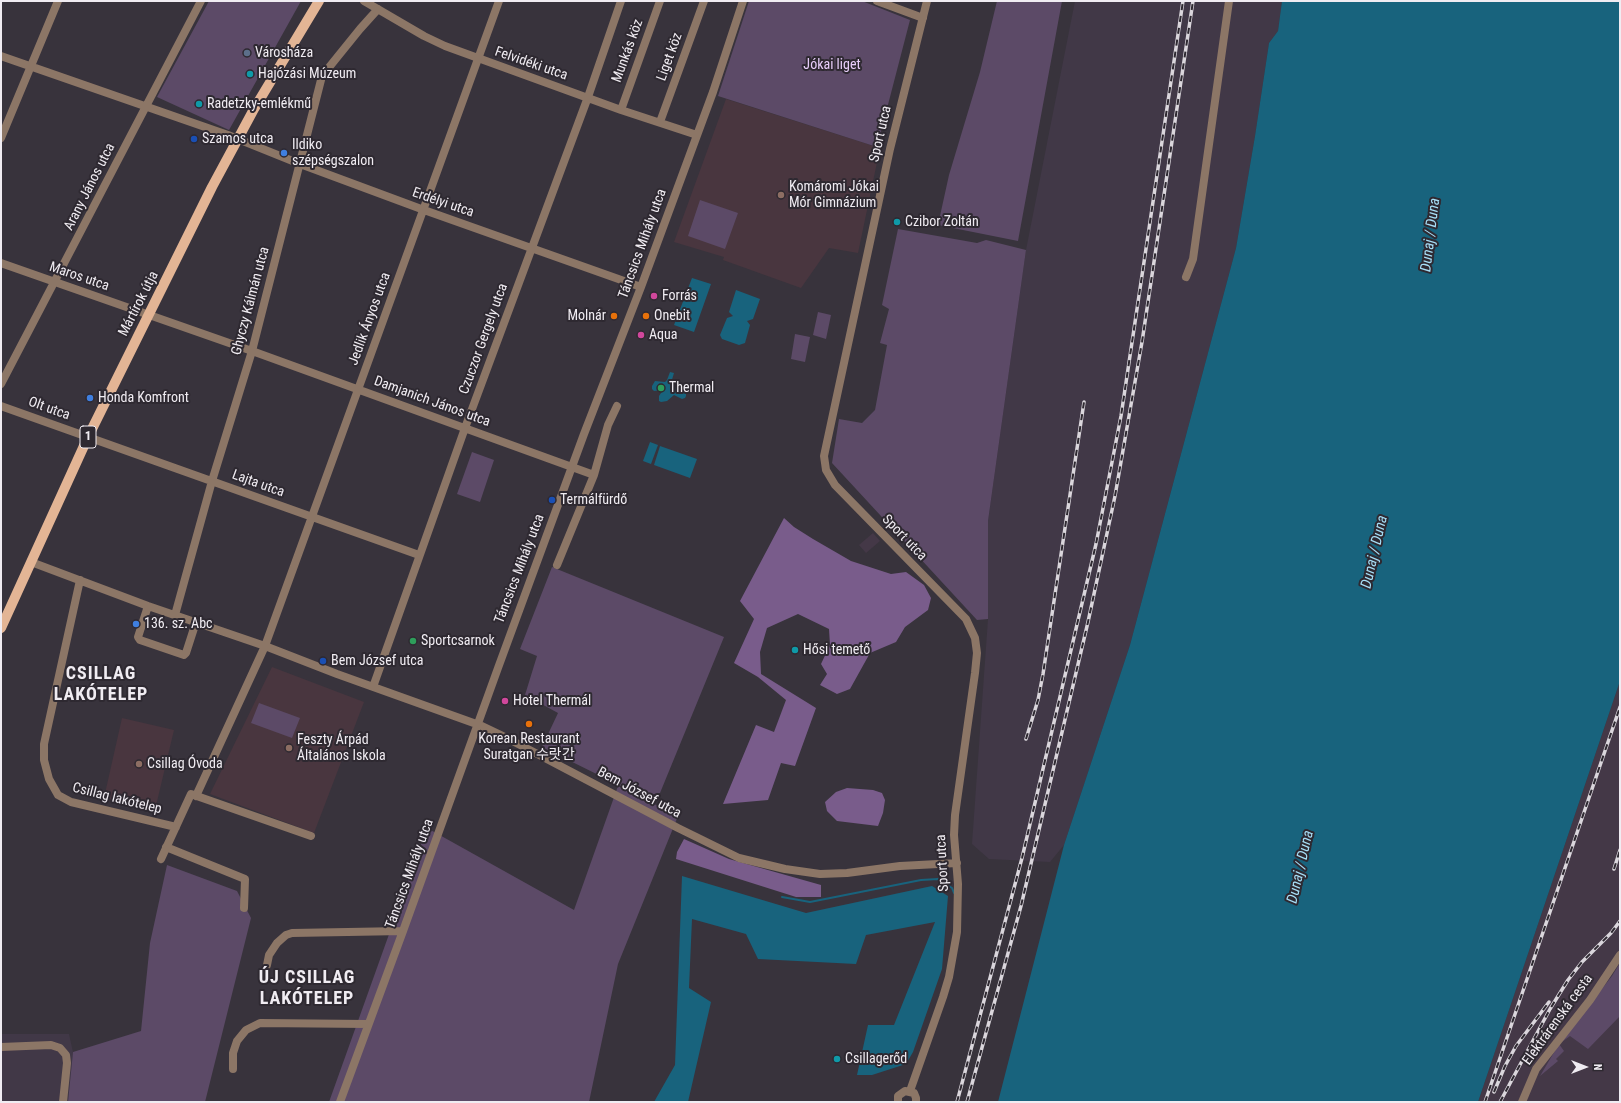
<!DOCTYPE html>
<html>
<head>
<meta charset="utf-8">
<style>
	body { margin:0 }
	#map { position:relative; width:1621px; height:1103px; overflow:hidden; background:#38333c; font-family:"Roboto Condensed",sans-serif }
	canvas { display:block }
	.frame { position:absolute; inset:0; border:2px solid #f0ecf2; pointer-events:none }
	.north { position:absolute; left:1565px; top:1047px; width:40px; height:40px; -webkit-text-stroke:3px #2e2931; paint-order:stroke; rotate:90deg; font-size:11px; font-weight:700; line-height:16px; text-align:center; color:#f0ecf2 }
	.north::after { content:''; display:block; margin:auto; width:14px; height:18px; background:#f0ecf2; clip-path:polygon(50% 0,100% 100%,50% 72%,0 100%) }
</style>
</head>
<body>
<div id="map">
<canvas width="1621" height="1103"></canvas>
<div class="frame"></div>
<div class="north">N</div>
</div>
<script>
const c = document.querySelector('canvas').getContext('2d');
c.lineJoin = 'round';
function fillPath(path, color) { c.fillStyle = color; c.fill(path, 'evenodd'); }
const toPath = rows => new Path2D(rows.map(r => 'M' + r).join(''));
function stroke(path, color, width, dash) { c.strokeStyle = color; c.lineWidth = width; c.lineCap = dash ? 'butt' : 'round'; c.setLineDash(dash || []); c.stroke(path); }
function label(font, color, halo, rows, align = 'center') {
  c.font = font + ' "Roboto Condensed","Noto Sans KR",sans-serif'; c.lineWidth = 4; c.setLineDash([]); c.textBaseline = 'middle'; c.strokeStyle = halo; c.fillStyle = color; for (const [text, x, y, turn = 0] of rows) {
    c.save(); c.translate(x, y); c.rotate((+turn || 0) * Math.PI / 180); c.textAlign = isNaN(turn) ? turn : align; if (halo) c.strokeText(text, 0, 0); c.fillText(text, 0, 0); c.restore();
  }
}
fillPath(toPath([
	[1075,1,1282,1,1278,31,1269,43,1255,136,1236,248,1130,645,1064,845,1050,862,989,859,972,844,988,619,988,521,1026,250],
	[1,1034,69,1034,73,1052,68,1102,1,1102]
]), '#413847');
fillPath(toPath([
	[873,533,880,541,866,553,859,545],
	[1620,681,1620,1102,1478,1102]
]), '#443847');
fillPath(toPath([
	[726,99,880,148,858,253,829,248,801,288,723,260,724,257,674,242],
	[272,667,364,702,314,833,210,794],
	[122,718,174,730,155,810,104,798]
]), '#49363f');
fillPath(toPath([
	[209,1,301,1,229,130,157,97],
	[749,1,862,1,910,20,877,147,718,96],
	[997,1,1062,1,1018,241,938,225,949,175,980,72],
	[700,200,738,213,725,249,688,236],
	[898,229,977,243,986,240,1026,250,988,521,988,619,977,620,832,463,839,419,862,423,875,410,887,345,880,343,889,309,882,305],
	[818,312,831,315,826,339,813,335],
	[795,334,810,337,805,362,791,359],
	[472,452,494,460,480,502,457,494],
	[552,567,724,637,660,793,643,797,542,747,558,713,525,695,537,656,520,649],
	[259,703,300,718,292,738,251,723],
	[618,786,678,816,618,964,589,1102,329,1102,427,828,574,910],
	[167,865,237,891,251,918,205,1102,68,1102,73,1052,141,1031,150,943],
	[1620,963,1620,1016,1588,1049,1570,1036,1559,1044,1564,1051,1556,1059,1558,1061,1540,1076,1559,1044,1612,976]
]), '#5c4a67');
fillPath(toPath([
	[784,518,794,527,813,539,851,561,891,574,906,572,924,585,931,598,928,610,905,627,896,642,870,653,850,689,837,694,820,685,827,674,821,664,830,645,829,629,798,614,767,628,760,652,761,674,816,708,795,766,781,763,768,800,723,804,756,725,774,732,786,700,758,677,734,663,754,619,740,601],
	[847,788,873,790,882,793,885,800,883,813,878,826,837,821,827,811,825,802,836,792],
	[684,839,729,859,821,885,821,897,796,897,676,859,677,852]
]), '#795c8b');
fillPath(toPath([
	[1282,1,1620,1,1620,681,1478,1102,998,1102,1064,845,1130,645,1236,248,1255,136,1269,43,1278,31],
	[692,278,711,284,694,332,674,325],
	[736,290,760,299,753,319,747,321,750,325,745,343,739,345,722,339,720,335,727,318,733,316,729,312],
	[670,372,674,373,671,383,672,387,683,388,686,392,686,396,685,398,682,399,674,395,667,401,661,402,659,401,659,396,663,390,654,391,652,389,652,386,655,381,665,382,667,380],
	[650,442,658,445,651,464,643,461],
	[660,446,697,459,690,478,654,465],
	[682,876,806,913,932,886,948,896,942,969,913,1052,906,1064,872,1075,857,1075,868,1025,894,1025,935,922,866,935,856,964,758,959,746,934,692,919,689,988,711,1002,688,1102,654,1102,675,1065]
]), '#18637d');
stroke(toPath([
	[782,897,810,902,921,880,938,879,952,888,954,893]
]), '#18637d', 2);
stroke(toPath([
	[364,1,424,36,445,46,621,110,697,135],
	[877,1,923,18],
	[1,56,228,135,300,164,424,210,641,287],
	[621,110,660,1],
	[660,122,704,1],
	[1,138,58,1],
	[1,263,252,351,594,475,557,565],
	[1186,277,1193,259,1229,1],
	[1,384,201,1],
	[1,406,419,555],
	[594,475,608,425,617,406],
	[31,562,148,606,265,646,337,674,482,726,505,737,678,828,739,858,785,869,820,874,847,873,900,866,957,863],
	[80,580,44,744,44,760,49,779,58,795,71,802,176,827],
	[148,606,138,637,140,640,184,655,186,653,196,622],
	[175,615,212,481,252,351,322,76,360,29,378,9],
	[373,687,465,428,588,97,621,1],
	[196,796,265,646,499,1],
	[166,847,245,879,244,908],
	[161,859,191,794,311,836],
	[267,965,269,955,277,943,286,935,292,933,403,931],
	[1,1047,51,1045,60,1048,66,1055,67,1063,63,1102],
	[233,1069,233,1053,237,1041,246,1030,260,1023,368,1024],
	[910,1091,943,997,949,977,957,932,958,884,954,835,955,815,975,673,977,653,975,638,966,619,835,485,826,470,824,456,890,149,927,1],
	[340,1102,403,931,498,668,584,434,641,287,713,92,743,1],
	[898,1102,898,1096,905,1091,914,1093,916,1098,916,1102],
	[1522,1102,1536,1069,1590,1000,1620,955]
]), '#8c7666', 8);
stroke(toPath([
	[1,628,88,437,212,187,254,109,319,1]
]), '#e3b595', 10);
const rail = toPath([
	[1026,739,1038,700,1043,674,1084,402],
	[1614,869,1620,850],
	[1494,1092,1505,1066,1516,1046,1549,1002],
	[957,1102,1022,858,1096,544,1121,416,1183,1],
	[967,1102,1021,906,1088,622,1115,496,1142,342,1193,1],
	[1485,1102,1620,707],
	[1500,1102,1550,1009,1568,980,1582,962,1611,933,1620,921]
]);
stroke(rail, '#dad6dc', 3.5);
stroke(rail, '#2e2931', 2, [6]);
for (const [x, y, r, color] of [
	[247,53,4,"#5c6f8a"],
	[250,74,4,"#0f9aa8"],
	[199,104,4,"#0f9aa8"],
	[194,139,4,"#1a4fb4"],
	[284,153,4,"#3f7fe0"],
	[781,195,4,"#8d6e63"],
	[897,222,4,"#0f9aa8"],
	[654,296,4,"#d1479c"],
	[614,316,4,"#e8710a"],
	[646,316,4,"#e8710a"],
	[641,335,4,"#d1479c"],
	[661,388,4,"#2e9e5b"],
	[90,398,4,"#3f7fe0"],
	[552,500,4,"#1a4fb4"],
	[136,624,4,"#3f7fe0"],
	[413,641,4,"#2e9e5b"],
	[795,650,4,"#0f9aa8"],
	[323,661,4,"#1a4fb4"],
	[505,701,4,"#d1479c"],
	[529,724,4,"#e8710a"],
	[289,748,4,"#8d6e63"],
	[139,764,4,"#8d6e63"],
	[837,1059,4,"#0f9aa8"]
]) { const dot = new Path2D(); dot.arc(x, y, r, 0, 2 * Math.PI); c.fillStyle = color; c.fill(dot); stroke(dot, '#2e2931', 1.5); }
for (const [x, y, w] of [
	[88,437,16]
]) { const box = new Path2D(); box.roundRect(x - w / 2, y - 11, w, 22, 3); c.fillStyle = '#2e2931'; c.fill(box); stroke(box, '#f0ecf2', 1); }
label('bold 13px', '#f0ecf2', null, [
	["1",88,437]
]);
label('14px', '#f0ecf2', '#2e2931', [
	["Munkás köz",628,51,-70],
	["Liget köz",670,57,-70],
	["Felvidéki utca",531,64,19],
	["Sport utca",881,134,-77],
	["Arany János utca",90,187,-63],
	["Erdélyi utca",443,203,19],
	["Táncsics Mihály utca",643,244,-70],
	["Maros utca",79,277,19],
	["Ghyczy Kálmán utca",251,301,-75],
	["Mártírok útja",139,304,-63],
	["Jedlik Ányos utca",370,319,-70],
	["Czuczor Gergely utca",484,339,-70],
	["Damjanich János utca",432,402,20],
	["Olt utca",49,409,20],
	["Lajta utca",258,484,20],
	["Sport utca",904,538,46],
	["Táncsics Mihály utca",520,569,-69],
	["Bem József utca",639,793,28],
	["Csillag lakótelep",117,799,14],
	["Sport utca",943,863,-93],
	["Táncsics Mihály utca",410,874,-70],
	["Elektrárenská cesta",1558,1020,-54]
]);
label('14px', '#f0ecf2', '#2e2931', [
	["Városháza",255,53],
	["Hajózási Múzeum",258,74],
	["Radetzky-emlékmű",207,104],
	["Szamos utca",202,139],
	["Ildiko",292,145],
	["szépségszalon",292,161],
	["Komáromi Jókai",789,187],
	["Mór Gimnázium",789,203],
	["Czibor Zoltán",905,222],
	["Forrás",662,296],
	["Molnár",606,316,"right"],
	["Onebit",654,316],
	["Aqua",649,335],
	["Thermal",669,388],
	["Honda Komfront",98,398],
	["Termálfürdő",560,500],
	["136. sz. Abc",144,624],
	["Sportcsarnok",421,641],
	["Hősi temető",803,650],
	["Bem József utca",331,661],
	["Hotel Thermál",513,701],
	["Korean Restaurant",529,739,"center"],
	["Suratgan 수랏간",529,755,"center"],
	["Feszty Árpád",297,740],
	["Általános Iskola",297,756],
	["Csillag Óvoda",147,764],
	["Csillagerőd",845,1059]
], 'left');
label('14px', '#e7cdf9', '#2e2931', [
	["Jókai liget",832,65]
]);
label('italic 15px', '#a6def6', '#2e2931', [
	["Dunaj / Duna",1431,235,-83],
	["Dunaj / Duna",1375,552,-77],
	["Dunaj / Duna",1301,867,-77]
]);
c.letterSpacing = '1px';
label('bold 18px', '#f0ecf2', '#2e2931', [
	["CSILLAG",101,674],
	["LAKÓTELEP",101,695],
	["ÚJ CSILLAG",307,978],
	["LAKÓTELEP",307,999]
]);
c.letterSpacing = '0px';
</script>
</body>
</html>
